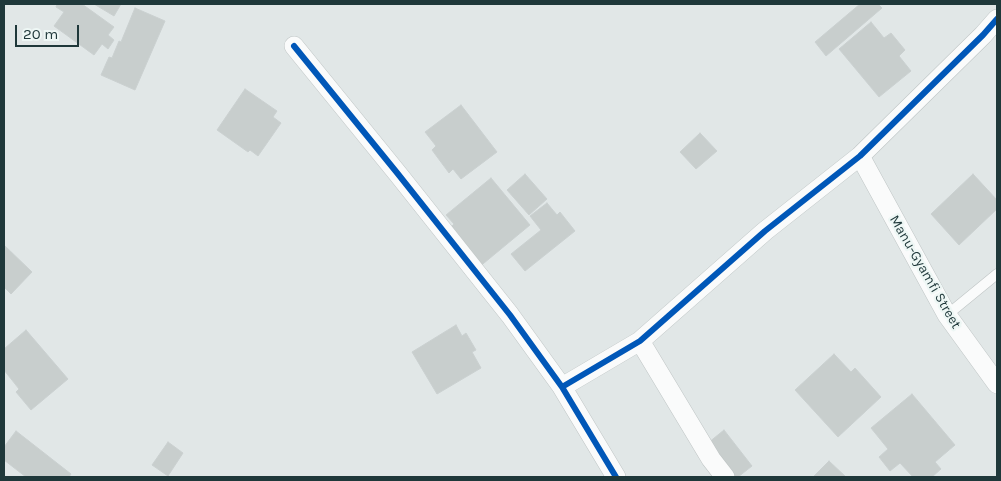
<!DOCTYPE html>
<html>
<head>
<meta charset="utf-8">
<style>
	body { margin:0 }
	#map { position:relative; width:1001px; height:481px; overflow:hidden; background:#e1e7e7; font-family:Karla,sans-serif }
	canvas { display:block }
	.frame { position:absolute; inset:0; border:5px solid #1f383a; pointer-events:none }
	.scale { position:absolute; left:15px; top:25px; width:64px; height:22px; box-sizing:border-box; border:2px solid #1f383a; border-top:0; padding-left:6px; font-size:15px; line-height:18px; white-space:nowrap; color:#1f383a; -webkit-text-stroke:4px #eef7f5; paint-order:stroke }
</style>
</head>
<body>
<div id="map">
<canvas width="1001" height="481"></canvas>
<div class="frame"></div>
<div class="scale">20 m</div>
</div>
<script>
const c = document.querySelector('canvas').getContext('2d');
c.lineJoin = 'round';
function fillPath(path, color) { c.fillStyle = color; c.fill(path, 'evenodd'); }
const toPath = rows => new Path2D(rows.map(r => 'M' + r).join(''));
function stroke(path, color, width, dash) { c.strokeStyle = color; c.lineWidth = width; c.lineCap = dash ? 'butt' : 'round'; c.setLineDash(dash || []); c.stroke(path); }
function label(font, color, halo, rows, align = 'center') {
  c.font = font + ' Karla,sans-serif'; c.lineWidth = 4.5; c.setLineDash([]); c.textBaseline = 'middle'; c.strokeStyle = halo; c.fillStyle = color; for (const [text, x, y, turn = 0] of rows) {
    c.save(); c.translate(x, y); c.rotate((+turn || 0) * Math.PI / 180); c.textAlign = isNaN(turn) ? turn : align; if (halo) c.strokeText(text, 0, 0); c.fillText(text, 0, 0); c.restore();
  }
}
const building = toPath([
	[57,4,82,4,114,27,108,35,114,40,108,49,102,44,94,55,54,26,64,12,56,7,57,4],
	[94,4,121,4,114,16,94,4],
	[860,4,878,4,882,8,826,56,815,42,860,4],
	[135,8,165,21,135,90,101,75,109,57,112,58,119,41,121,42,135,8],
	[871,22,884,38,891,33,905,50,899,56,911,71,879,97,839,49,871,22],
	[245,89,277,111,273,117,281,123,258,156,250,150,248,152,217,130,245,89],
	[461,105,497,152,461,179,453,169,449,173,432,150,436,146,425,132,461,105],
	[700,133,717,151,696,169,680,152,700,133],
	[525,174,547,199,529,215,507,190,525,174],
	[973,174,997,200,997,209,959,245,931,214,973,174],
	[491,178,530,225,478,268,448,230,454,224,446,215,491,178],
	[547,203,557,215,560,212,575,231,525,271,511,254,541,230,530,216,547,203],
	[4,245,32,272,11,294,4,287,4,245],
	[456,325,462,336,466,333,476,350,472,352,481,368,437,394,412,352,456,325],
	[26,330,68,379,31,410,16,392,19,389,4,370,4,349,26,330],
	[834,354,851,372,855,368,881,397,838,437,795,390,834,354],
	[912,394,955,445,935,462,941,469,932,477,913,477,900,463,890,471,879,457,888,449,871,428,912,394],
	[724,430,752,466,738,477,735,477,708,443,724,430],
	[16,431,71,474,69,477,26,477,4,460,4,447,16,431],
	[168,442,183,453,168,476,152,465,168,442],
	[829,461,846,477,813,477,829,461]
]);
fillPath(building, '#c8cecd');
stroke(building, '#cad0d0', 1);
const lane = toPath([
	[947,315,997,274]
]);
const street = toPath([
	[294,46,398,174,510,315,562,387,616,477],
	[860,156,947,315,997,384],
	[640,341,711,459,725,477],
	[562,387,640,341,765,231,860,156,983,35,997,19]
]);
stroke(lane, '#bec4c4', 11);
stroke(street, '#bec4c4', 20);
stroke(lane, '#fafbfb', 10);
stroke(street, '#fafbfb', 19);
stroke(toPath([
	[294,46,398,174,510,315,562,387,616,477],
	[562,387,640,341,765,231,860,156,983,35,997,19]
]), '#0057b8', 6);
label('14px', '#1f383a', '#eef7f5', [
	["Manu-Gyamfi Street",925,272,60]
]);
</script>
</body>
</html>
